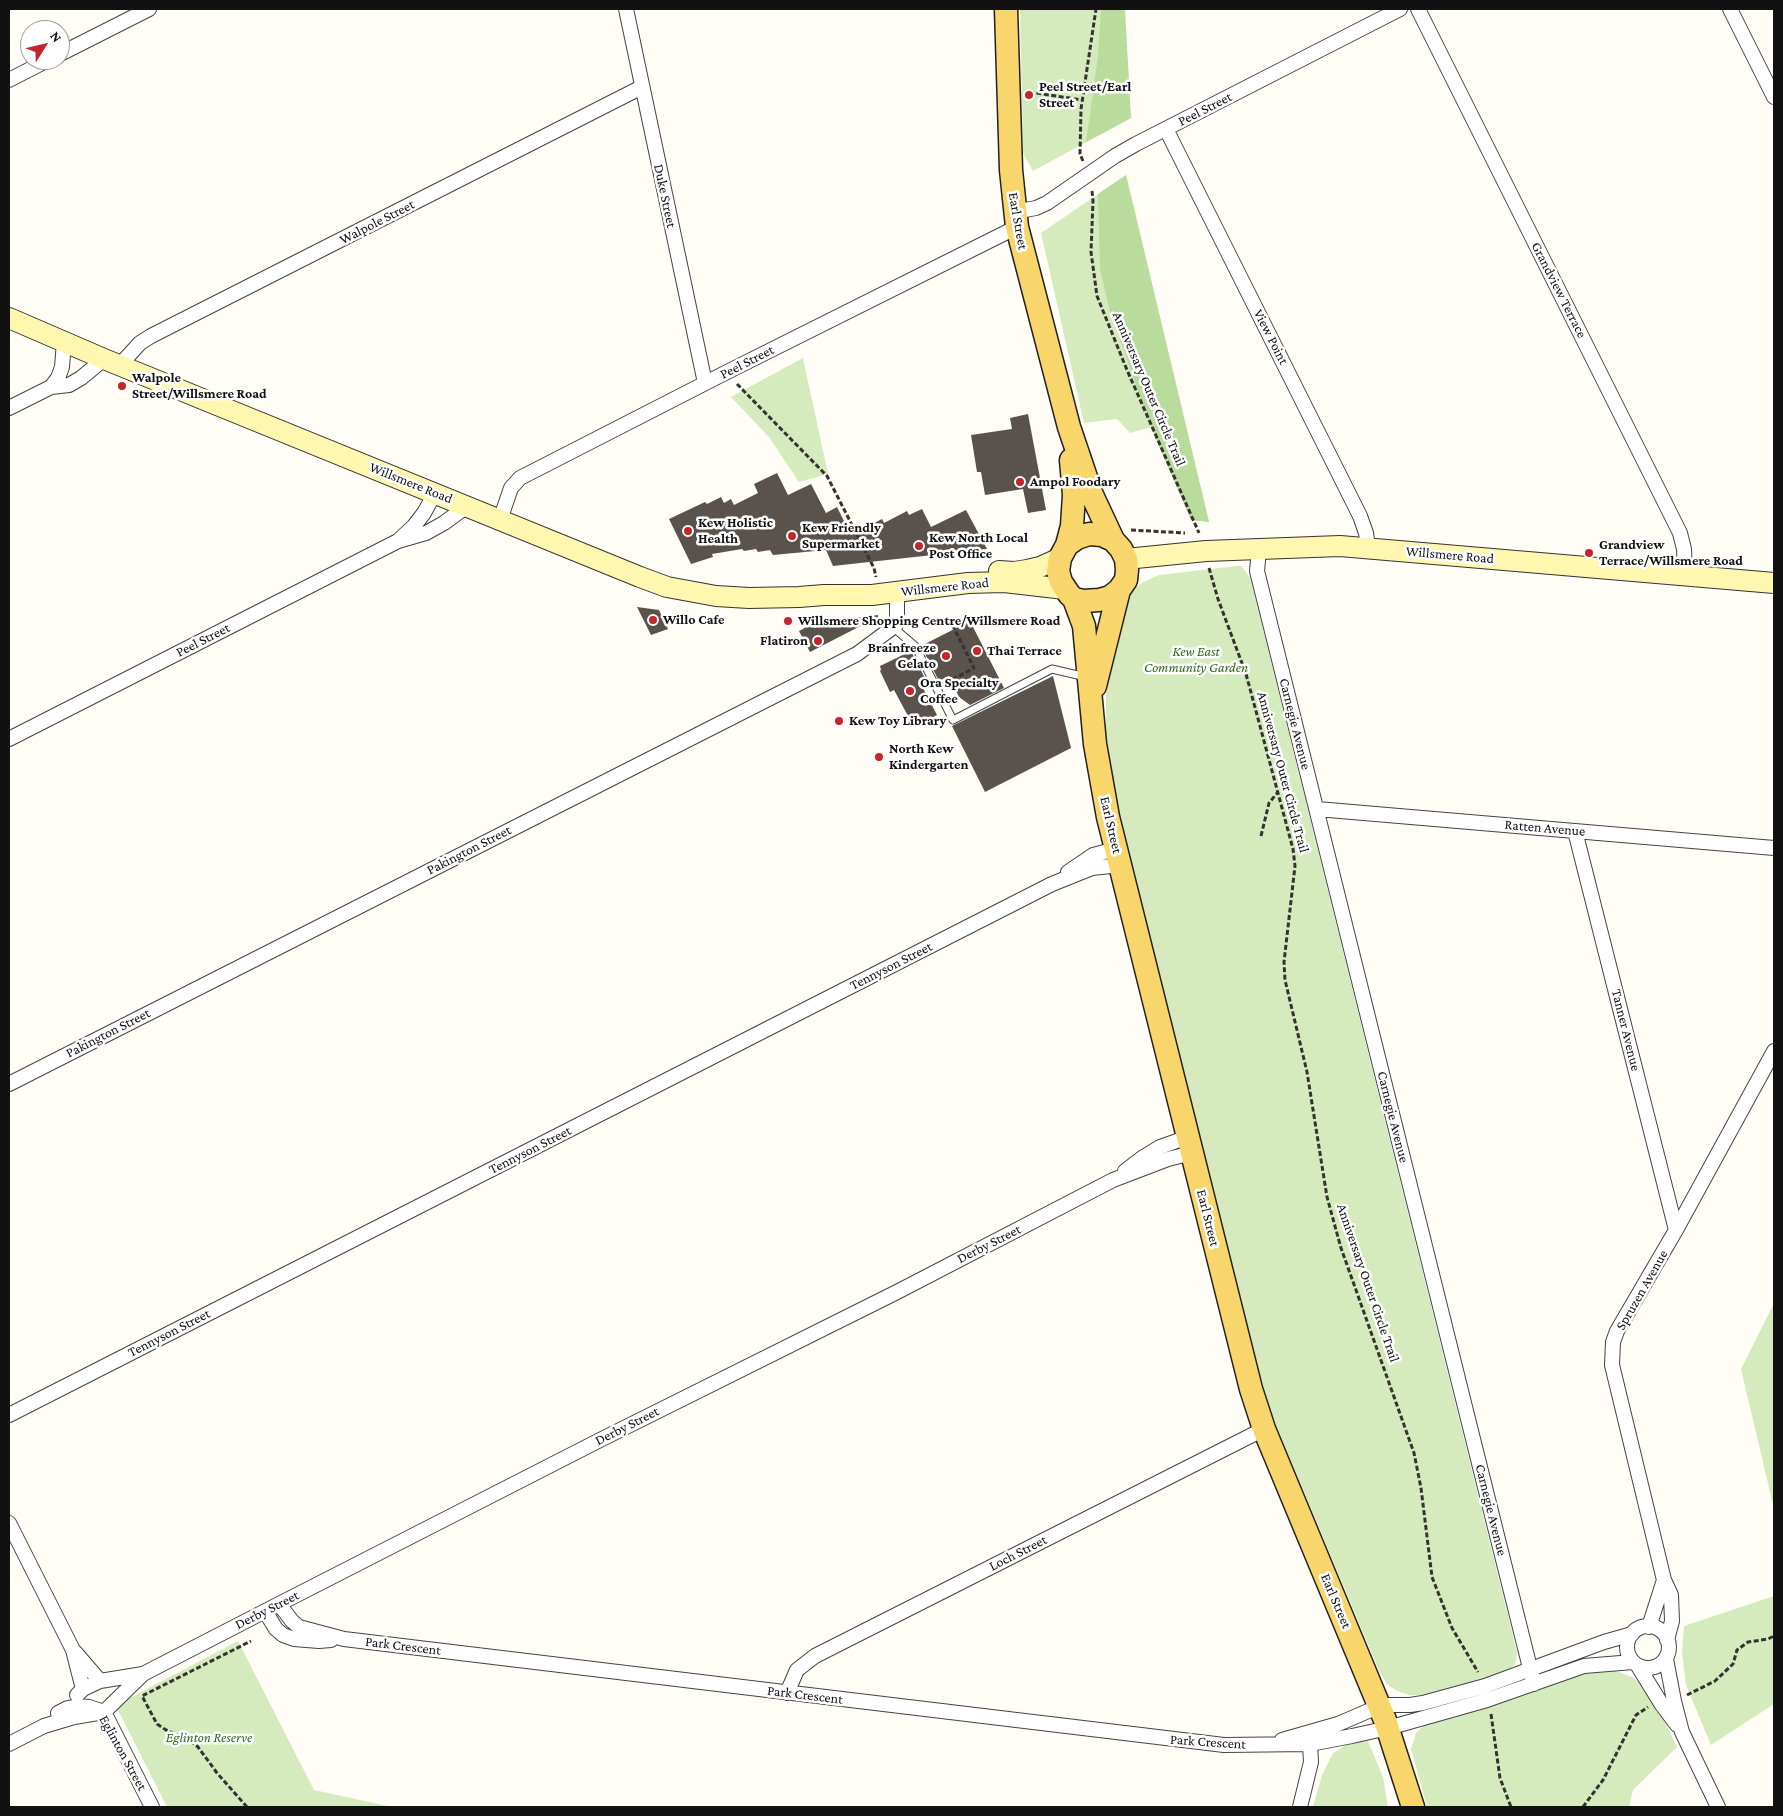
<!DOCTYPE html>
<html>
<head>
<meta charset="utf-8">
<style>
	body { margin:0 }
	#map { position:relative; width:1783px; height:1816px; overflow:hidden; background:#fffdf5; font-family:"Crimson Pro",serif }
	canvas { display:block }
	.frame { position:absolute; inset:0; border:10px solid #111; pointer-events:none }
	.north { position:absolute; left:20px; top:20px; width:50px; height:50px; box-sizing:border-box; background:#fff; border:1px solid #a0a0a0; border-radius:50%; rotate:54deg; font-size:14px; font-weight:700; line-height:20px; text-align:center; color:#111 }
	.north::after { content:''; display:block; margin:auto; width:18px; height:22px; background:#c4262e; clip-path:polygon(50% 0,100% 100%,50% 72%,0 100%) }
</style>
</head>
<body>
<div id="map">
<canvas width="1783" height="1816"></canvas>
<div class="frame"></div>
<div class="north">N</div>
</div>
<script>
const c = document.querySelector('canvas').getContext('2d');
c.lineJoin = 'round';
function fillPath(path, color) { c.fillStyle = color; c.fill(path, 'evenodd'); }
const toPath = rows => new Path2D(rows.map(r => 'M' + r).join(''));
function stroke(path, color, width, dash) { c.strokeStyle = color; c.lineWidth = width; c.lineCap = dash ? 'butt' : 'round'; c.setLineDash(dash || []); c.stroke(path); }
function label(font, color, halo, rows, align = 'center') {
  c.font = font + ' "Crimson Pro",serif'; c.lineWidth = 5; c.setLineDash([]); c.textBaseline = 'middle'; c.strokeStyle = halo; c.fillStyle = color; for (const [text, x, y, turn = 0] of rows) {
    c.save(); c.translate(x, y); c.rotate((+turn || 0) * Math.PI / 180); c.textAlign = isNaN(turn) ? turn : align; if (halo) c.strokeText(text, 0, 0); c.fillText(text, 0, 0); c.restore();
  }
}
fillPath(toPath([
	[1020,9,1121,9,1131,118,1033,171,1023,153],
	[1126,175,1209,522,1191,520,1151,427,1130,433,1117,419,1084,423,1041,233],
	[803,358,828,474,799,482,769,437,731,397],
	[1237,566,1241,566,1250,577,1517,1652,1516,1662,1509,1671,1460,1687,1423,1695,1410,1695,1397,1691,1387,1684,1380,1673,1268,1406,1125,839,1108,763,1106,734,1106,694,1111,658,1126,603,1133,591,1140,584,1159,575],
	[1774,1303,1774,1509,1741,1369],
	[1774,1596,1774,1704,1711,1745,1686,1685,1682,1653,1684,1626],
	[238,1641,314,1790,392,1807,167,1807,119,1712,118,1708,126,1700],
	[1611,1669,1632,1677,1643,1686,1659,1709,1677,1747,1633,1790,1629,1807,1427,1807,1411,1749,1416,1733,1422,1727,1429,1722,1590,1671],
	[1361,1739,1368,1741,1383,1777,1388,1807,1313,1807,1322,1775,1333,1753,1352,1741]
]), '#d5ebbd');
fillPath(toPath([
	[1101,9,1125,9,1131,118,1086,142,1098,56],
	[1126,175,1209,522,1191,520,1151,427,1110,312,1100,269,1098,194]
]), '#b9dc9c');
fillPath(toPath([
	[1028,414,1046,510,1028,513,1023,489,985,495,981,472,977,472,971,435,1012,429,1010,418],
	[777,473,788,495,811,484,826,513,837,507,851,535,882,519,884,523,907,511,909,515,922,509,931,527,966,510,987,549,833,566,826,550,773,555,770,550,758,552,756,549,744,551,742,549,712,554,713,557,691,564,669,519,705,502,707,504,721,497,724,503,731,499,734,505,758,493,754,484],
	[637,607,659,610,668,629,651,635],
	[878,615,878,617,810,652,799,631,814,623],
	[970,621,1004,688,970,705,959,697,949,676,939,681,921,646],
	[911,651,929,686,923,688,937,715,914,727,894,690,890,692,880,671,881,670,880,666],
	[1053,676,1071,748,985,792,952,726]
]), '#5a524d');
const lane = toPath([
	[894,628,915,646,953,720,1052,669,1086,677]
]);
const street = toPath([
	[626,9,705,383],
	[1418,9,1680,533,1684,549,1685,575],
	[1730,9,1774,97],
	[60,54,149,9],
	[9,80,48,60],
	[1166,129,1360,516,1366,533,1368,547],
	[1014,212,1036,208,1047,203,1115,156,1136,144,1400,9],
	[120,365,140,343,151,336,642,87],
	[51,387,58,378,62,367,64,342],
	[9,408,51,387,69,385,81,378,104,359],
	[500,520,511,488,520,478,727,372,1017,227],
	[400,539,414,526,424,513,435,493],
	[1259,550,1257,571,1534,1684],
	[9,739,398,541,426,533,444,523,467,506],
	[1317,809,1774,848],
	[1575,831,1676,1230],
	[1068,872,1093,855,1116,849],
	[9,1084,857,654,896,625,897,620,897,592],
	[1125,1171,1142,1158,1160,1147,1188,1137],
	[9,1415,1052,884,1092,868,1120,865],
	[9,1523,73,1650,83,1689],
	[279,1604,292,1621,299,1627,344,1639,1224,1745,1310,1744,1352,1736,1388,1728,1487,1700,1584,1666,1633,1662],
	[265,1611,276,1629,283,1635,294,1639,319,1641,331,1640],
	'1627 1647a21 21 0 1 1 42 0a21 21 0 1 1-42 0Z',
	[1649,1627,1664,1580],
	[1667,1640,1672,1621,1671,1595,1664,1580,1612,1365,1613,1342,1617,1331,1676,1230,1774,1051],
	[75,1652,100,1681],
	[1666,1659,1674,1701,1682,1732,1718,1807],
	[1638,1666,1662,1705,1677,1725],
	[787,1693,797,1670,815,1656,1264,1429],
	[77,1695,83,1689,100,1681,143,1674],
	[58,1713,68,1708,78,1706,89,1707,104,1712,152,1807],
	[1282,1740,1338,1724,1380,1706,1386,1705,1410,1705,1423,1703,1485,1686,1604,1642,1632,1634],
	[9,1744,44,1726,74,1717,104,1712,143,1674,279,1604,600,1440,897,1292,1113,1180,1168,1159,1192,1153],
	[1300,1807,1311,1762,1310,1744,1308,1736]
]);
const secondary = toPath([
	[9,318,104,359,640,577,667,587,716,596,749,598,799,597,824,595,872,595,968,583,1004,582,1065,589],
	[1126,559,1206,551,1340,546,1774,583],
	[999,571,1014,572,1027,570,1040,567,1060,558]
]);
const primary = toPath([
	[1006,9,1011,170,1017,227,1069,427,1092,495,1113,540],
	[1089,534,1102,535,1113,540,1121,549,1126,559,1127,570,1126,580,1119,590,1110,597,1099,600,1084,601,1074,599,1069,594,1061,582,1058,571,1060,558,1067,545,1077,538,1089,534],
	[1067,545,1072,526,1074,495,1071,460],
	[1074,599,1084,626,1095,744,1108,817,1251,1389,1264,1429,1385,1720,1413,1807],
	[1095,686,1119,590]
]);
stroke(lane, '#444', 9);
stroke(street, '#444', 16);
stroke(secondary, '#333', 22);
stroke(primary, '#222', 25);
stroke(toPath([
	[1029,92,1082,100],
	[1083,161,1080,154,1081,109,1096,9],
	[1092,191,1093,201,1091,252,1097,296,1127,370,1199,533],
	[737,384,827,476,874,568,876,577],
	[1131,530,1185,533],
	[1209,568,1218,599,1246,674,1293,849,1295,866,1284,962,1285,980,1307,1072,1327,1197,1341,1248,1414,1453,1421,1488,1432,1577,1452,1628,1478,1672],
	[946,683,974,668,953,626],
	[1261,836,1269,803,1278,792],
	[1687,1695,1715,1681,1733,1664,1737,1650,1748,1642,1768,1639,1774,1636],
	[1491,1714,1500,1778,1511,1807],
	[247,1807,217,1773,198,1747,188,1739,166,1730,157,1724,142,1696,251,1641],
	[1583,1807,1603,1780,1636,1715,1648,1707]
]), '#333', 3, [5, 2.5]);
stroke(lane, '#fff', 7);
stroke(street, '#fff', 14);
stroke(secondary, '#fff6b0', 20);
stroke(primary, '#f9d66b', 22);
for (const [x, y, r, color] of [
	[1029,95,5,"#c4262e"],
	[122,386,5,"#c4262e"],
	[1020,482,5,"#c4262e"],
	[688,531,5,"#c4262e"],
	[792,536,5,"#c4262e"],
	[919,546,5,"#c4262e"],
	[1589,553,5,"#c4262e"],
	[653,620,5,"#c4262e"],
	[788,621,5,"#c4262e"],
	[818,641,5,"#c4262e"],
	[977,651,5,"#c4262e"],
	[946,656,5,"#c4262e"],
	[910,691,5,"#c4262e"],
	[839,721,5,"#c4262e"],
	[879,757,5,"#c4262e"]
]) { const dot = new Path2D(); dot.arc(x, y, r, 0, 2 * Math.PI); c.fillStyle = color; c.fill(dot); stroke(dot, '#fff', 2); }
label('bold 14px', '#111', '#fff', [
	["Peel Street/Earl",1039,87],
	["Street",1039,103],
	["Walpole",132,378],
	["Street/Willsmere Road",132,394],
	["Ampol Foodary",1030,482],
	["Kew Holistic",698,523],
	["Health",698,539],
	["Kew Friendly",802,528],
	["Supermarket",802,544],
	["Kew North Local",929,538],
	["Post Office",929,554],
	["Grandview",1599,545],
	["Terrace/Willsmere Road",1599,561],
	["Willo Cafe",663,620],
	["Willsmere Shopping Centre/Willsmere Road",798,621],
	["Flatiron",808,641,"right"],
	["Brainfreeze",936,648,"right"],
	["Gelato",936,664,"right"],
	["Thai Terrace",987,651],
	["Ora Specialty",920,683],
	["Coffee",920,699],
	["Kew Toy Library",849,721],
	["North Kew",889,749],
	["Kindergarten",889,765]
], 'left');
label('14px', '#111', '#fff', [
	["Peel Street",1205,109,-27],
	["Duke Street",665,196,78],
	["Earl Street",1018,221,80],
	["Walpole Street",377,222,-27],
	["Grandview Terrace",1559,290,63],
	["View Point",1271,337,63],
	["Peel Street",747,362,-27],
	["Anniversary Outer Circle Trail",1149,389,67],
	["Willsmere Road",411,483,22],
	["Willsmere Road",1450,555,5],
	["Willsmere Road",945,587,-6],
	["Peel Street",203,640,-27],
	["Carnegie Avenue",1295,724,76],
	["Anniversary Outer Circle Trail",1283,772,75],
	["Earl Street",1111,825,77],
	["Ratten Avenue",1545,828,5],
	["Pakington Street",469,850,-27],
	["Tennyson Street",891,966,-27],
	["Tanner Avenue",1626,1030,76],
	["Pakington Street",108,1033,-27],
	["Carnegie Avenue",1393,1117,76],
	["Tennyson Street",530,1150,-27],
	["Earl Street",1208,1218,76],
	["Derby Street",989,1244,-27],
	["Anniversary Outer Circle Trail",1368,1283,71],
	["Spruzen Avenue",1642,1290,-60],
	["Tennyson Street",169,1333,-27],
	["Derby Street",627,1426,-27],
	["Carnegie Avenue",1491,1510,76],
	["Loch Street",1018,1553,-27],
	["Earl Street",1336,1601,67],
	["Derby Street",267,1610,-27],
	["Park Crescent",403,1646,7],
	["Park Crescent",805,1695,7],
	["Park Crescent",1208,1742,4],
	["Eglinton Street",123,1753,61]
]);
label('italic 14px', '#2f6b1f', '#fff', [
	["Kew East",1196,652],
	["Community Garden",1196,668],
	["Eglinton Reserve",209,1738]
]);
</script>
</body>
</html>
